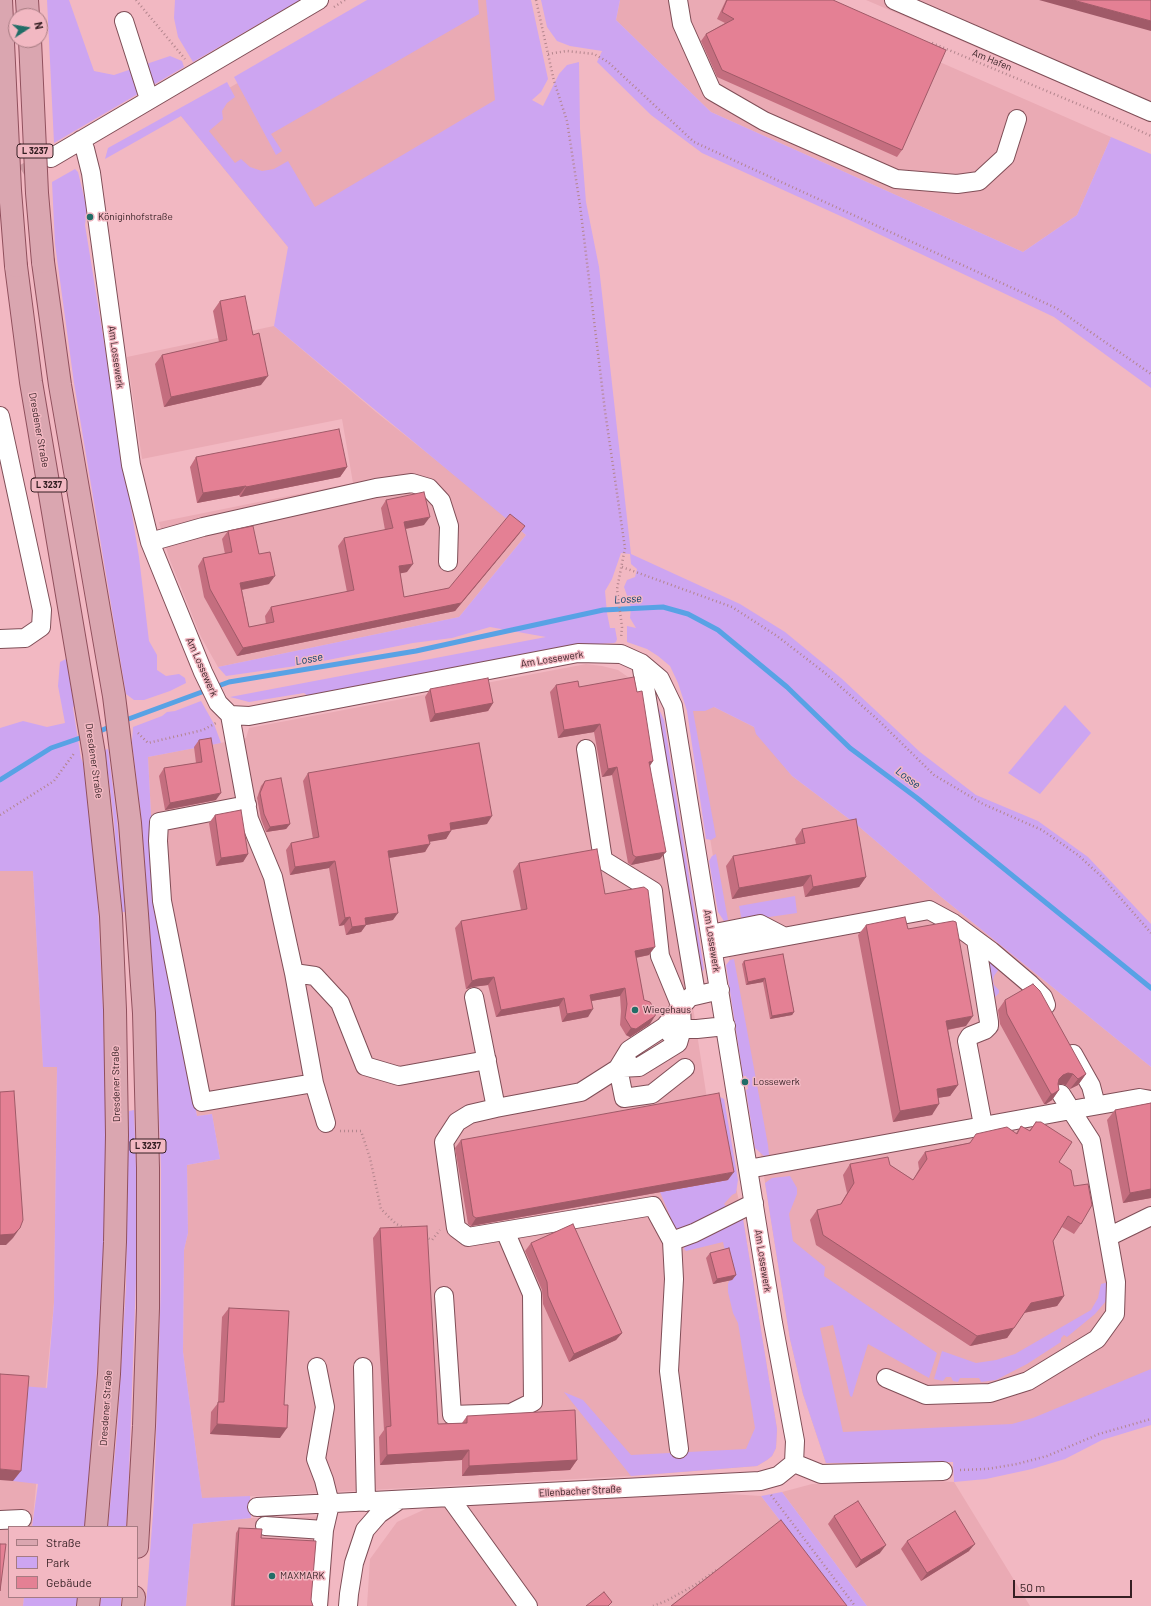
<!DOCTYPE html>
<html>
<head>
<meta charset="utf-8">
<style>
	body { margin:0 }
	#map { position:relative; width:1151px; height:1606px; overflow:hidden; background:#f2b8c2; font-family:Barlow,sans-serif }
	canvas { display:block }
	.legend { position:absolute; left:8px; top:1526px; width:130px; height:72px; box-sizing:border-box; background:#f2b8c2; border:1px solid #a67b82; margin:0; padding:5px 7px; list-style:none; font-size:12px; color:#351f23 }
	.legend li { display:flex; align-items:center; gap:8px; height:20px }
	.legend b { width:20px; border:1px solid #a67b82 }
	.north { position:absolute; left:8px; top:8px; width:40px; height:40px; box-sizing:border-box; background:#f2b8c2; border:1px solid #a67b82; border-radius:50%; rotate:78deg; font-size:11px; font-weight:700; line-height:16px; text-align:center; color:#351f23 }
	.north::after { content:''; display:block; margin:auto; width:14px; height:18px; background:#226d67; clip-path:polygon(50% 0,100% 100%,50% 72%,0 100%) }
	.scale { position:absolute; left:1013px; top:1580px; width:119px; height:18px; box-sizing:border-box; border:2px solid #351f23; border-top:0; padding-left:5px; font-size:12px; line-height:14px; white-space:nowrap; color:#351f23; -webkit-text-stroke:3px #f2b8c2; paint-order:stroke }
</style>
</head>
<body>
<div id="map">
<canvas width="1151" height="1606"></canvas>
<ul class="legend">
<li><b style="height:5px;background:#daa6b0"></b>Straße</li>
<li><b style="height:11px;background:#cda5f1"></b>Park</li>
<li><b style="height:11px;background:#e48094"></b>Gebäude</li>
</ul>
<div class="north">N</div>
<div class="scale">50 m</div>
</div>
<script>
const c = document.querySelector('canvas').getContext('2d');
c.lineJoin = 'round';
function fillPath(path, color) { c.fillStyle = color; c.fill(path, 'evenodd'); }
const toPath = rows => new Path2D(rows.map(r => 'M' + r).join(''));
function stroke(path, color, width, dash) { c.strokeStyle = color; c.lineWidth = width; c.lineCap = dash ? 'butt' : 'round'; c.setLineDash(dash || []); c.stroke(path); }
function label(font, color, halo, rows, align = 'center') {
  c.font = font + ' Barlow,sans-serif'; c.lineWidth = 3; c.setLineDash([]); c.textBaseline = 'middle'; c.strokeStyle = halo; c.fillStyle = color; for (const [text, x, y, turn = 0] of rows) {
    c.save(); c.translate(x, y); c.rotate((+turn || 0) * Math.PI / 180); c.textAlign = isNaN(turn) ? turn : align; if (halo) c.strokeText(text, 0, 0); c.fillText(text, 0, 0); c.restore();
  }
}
fillPath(toPath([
	[380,0,520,0,532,100,288,247,181,116],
	[620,0,798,0,1111,137,1077,215,1023,252,711,112,616,20],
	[866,0,1151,0,1151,123,1139,117],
	[274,326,376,412,492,505,526,535,459,617,218,667,201,637,169,558,159,522,353,483,342,419,142,459,127,357],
	[586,664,602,666,618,670,638,684,689,981,707,1099,734,1178,744,1225,777,1429,776,1448,772,1456,767,1460,757,1466,631,1476,202,1499,183,1352,184,1250,188,1233,187,1165,220,1159,212,1114,197,1116,155,891,148,757,246,738,249,728],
	[689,706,714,707,754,727,792,776,857,825,940,896,1151,1067,1151,1412,826,1463,803,1394,790,1339],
	[33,870,43,1066,57,1067,54,1303,32,1527,9,1527,9,1597,24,1597,23,1606,0,1606,0,871],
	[938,1481,954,1482,1030,1606,867,1606,782,1492,812,1484],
	[713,1493,761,1496,846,1606,367,1606,370,1559,397,1522,432,1506],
	[335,1516,329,1606,186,1606,193,1524,251,1518]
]), '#eaaab4');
fillPath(toPath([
	[47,0,69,0,94,71,114,75,170,56,182,61,184,67,54,143],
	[175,0,300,0,193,62,178,37,174,18],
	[367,0,478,0,479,14,271,134,282,151,276,155,234,77],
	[486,0,531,0,548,79,541,92,532,100,543,106,559,74,567,65,579,62,580,129,586,202,599,267,631,554,740,604,785,632,841,678,920,752,976,795,1038,821,1088,857,1151,924,1151,1067,940,896,857,825,792,776,756,734,754,727,714,707,705,711,693,711,716,837,711,840,706,839,687,711,678,683,670,666,658,656,647,649,627,642,627,626,636,628,630,618,631,607,624,587,627,580,635,577,637,569,631,564,630,554,621,553,612,579,605,591,607,613,610,628,615,628,617,639,616,642,614,643,565,646,308,696,304,693,249,702,230,697,546,637,490,627,452,638,413,643,303,665,226,676,218,667,459,617,526,535,274,326,288,247,181,116,105,159,108,148,227,82,235,97,227,103,222,111,223,119,209,131,235,163,241,159,250,167,262,171,274,169,288,161,315,207,495,100],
	[541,0,620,0,616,20,711,112,1023,252,1077,215,1111,137,1151,154,1151,388,1054,317,847,219,702,153,651,115,597,62,602,51,570,46,557,41,547,27],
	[75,169,78,172,87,209,85,225,139,557,149,641,157,655,157,670,166,676,179,674,185,678,186,683,170,691,144,700,134,700,126,694,74,383,55,244,52,182],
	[68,658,75,703,73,708,81,758,83,763,87,788,93,834,98,907,103,1010,105,1086,106,1183,103,1278,86,1527,32,1527,38,1484,13,1481,21,1386,47,1388,54,1303,57,1067,43,1067,33,871,0,871,0,728,23,721,47,727,65,723,58,686,60,662],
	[201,701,214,724,221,743,148,757,155,891,197,1116,212,1114,220,1159,187,1165,188,1233,184,1250,183,1352,202,1498,250,1496,251,1518,193,1524,186,1606,146,1606,154,1500,161,1284,161,1168,154,985,141,815,132,742,133,727,162,716,167,712,175,711],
	[653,701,658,707,664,720,704,969,701,973],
	[1065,705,1091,733,1040,794,1008,773],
	[108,749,117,820,125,912,121,912,114,821,105,750],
	[716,854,728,920,724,921,718,912,709,861,712,856],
	[795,896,797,913,742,921,739,906],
	[982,953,999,969,994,976,993,981,994,985,999,990,999,993,993,999],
	[734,959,768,1145,769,1155,764,1156,755,1148,746,1090,748,1089,746,1076,743,1076,726,965,730,960],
	[720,1097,724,1099,738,1180,736,1193,732,1195,724,1204,727,1207,725,1209,679,1229,675,1228,660,1192,728,1180,707,1100],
	[134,1110,136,1167,136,1278,128,1499,126,1527,108,1527,117,1432,126,1287,129,1111],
	[790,1176,797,1188,797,1194,789,1214,793,1241,825,1267,824,1276,937,1353,929,1378,868,1344,852,1397,850,1396,833,1325,820,1328,843,1432,1012,1424,1033,1418,1151,1369,1151,1425,1102,1440,1065,1459,1032,1469,986,1479,954,1482,953,1462,826,1463,803,1394,790,1339,765,1183,772,1178],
	[741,1219,743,1219,744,1225,777,1429,776,1448,772,1456,767,1460,757,1466,631,1476,564,1392,583,1400,631,1455,746,1449,755,1428,738,1323,733,1313,728,1292,728,1284,731,1277,723,1242,686,1251,684,1249,685,1245],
	[1105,1283,1108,1284,1109,1294,1106,1301,1095,1314,1067,1337,1064,1335,1061,1338,1061,1342,1027,1364,996,1380,981,1382,979,1378,960,1378,958,1382,953,1381,951,1377,946,1377,943,1381,934,1379,942,1351,976,1363,996,1360,1015,1354,1091,1310,1098,1298,1101,1284],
	[782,1492,867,1606,846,1606,761,1496],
	[24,1597,79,1597,78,1606,23,1606],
	[101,1597,121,1597,121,1606,100,1606]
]), '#cda5f1');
stroke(toPath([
	[123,721,229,682,416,651,603,610,663,607,688,614,718,630,787,687,850,748,917,798,1151,988],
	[95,733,112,726],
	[0,780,51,748,86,736]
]), '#58a2e5', 5);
stroke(toPath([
	[0,187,47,160]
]), '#cc99a2', 18, [18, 9]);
const minor = toPath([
	[678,0,682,24,712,91,764,121,896,179,957,184,979,181,1005,157,1017,119],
	[894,0,1151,112],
	[124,21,149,99],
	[81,140,85,149,91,173,131,465,150,542,203,672,218,703,230,715,249,716,578,653,621,654,641,663,660,679,673,706,773,1323,795,1441,794,1463,778,1476,760,1481,257,1507],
	[51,158,319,0],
	[0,416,42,610,41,627,25,638,0,639],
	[150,542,203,527,376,488,412,483,429,488,441,501,449,526,448,562],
	[641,663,696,994],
	[230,715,249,819,273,877,294,973,314,1083,326,1123],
	[586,749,603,860,653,891,660,956,681,1007,682,1029,678,1043,639,1067,618,1068,629,1050,664,1027,666,1025,681,1007,690,997,720,990],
	[247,805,159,822,158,841,162,901,202,1102,314,1083],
	[710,934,760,924,783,936],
	[976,940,989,1022,989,1026,985,1030,970,1036,967,1041,983,1125],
	[713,950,929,910,953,923,991,951,1030,984,1043,997,1046,1005],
	[294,973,315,976,340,1003,365,1066,399,1076,487,1060],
	[474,997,496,1108,581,1092,628,1062],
	[671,1035,682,1029,697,1029,726,1026],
	[1073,1054,1091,1086,1096,1105],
	[618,1068,624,1098,652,1094,685,1068],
	[1061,1094,1071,1110,1139,1098,1151,1100],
	[496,1108,470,1114,457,1122,444,1142,456,1228,468,1237,653,1206,672,1241,694,1233,754,1203],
	[748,1169,1071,1110,1091,1141,1116,1282,1115,1314,1097,1339,1028,1381,990,1393,926,1395,886,1378],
	[1108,1237,1151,1216],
	[672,1241,674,1279,669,1371,679,1449],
	[444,1296,452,1415,511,1413,533,1402,532,1294,505,1231],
	[317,1367,325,1407,316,1459,324,1480,330,1504,324,1530],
	[363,1367,366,1502],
	[794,1463,821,1474,943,1471],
	[450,1498,528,1606],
	[0,1520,22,1519],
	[265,1526,324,1530,318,1606],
	[348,1606,349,1594,354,1563,365,1530,379,1514,399,1500]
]);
const major = toPath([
	[27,0,28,16],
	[43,262,60,385,114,696,130,823,137,914,144,1013,148,1168,148,1308,144,1426,137,1547],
	[16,266,31,382,94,754,111,916,115,1010,117,1135,115,1242,109,1374,96,1527],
	[88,1606,89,1597],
	[133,1606,134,1597]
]);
stroke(minor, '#7f4e57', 20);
stroke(major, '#90505d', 24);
stroke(toPath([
	[136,0,185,59],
	[536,0,554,81,567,121,580,205,605,411,625,548,617,589,622,627,621,638],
	[334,7,345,0],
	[932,43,1116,120,1151,136],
	[548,54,567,51,594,54,608,62,694,142,1056,308,1151,374],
	[622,567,732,607,777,636,825,673,878,720,934,775,983,804,1042,830,1078,855,1102,877,1151,933],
	[138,733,148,743,203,730,216,723],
	[0,815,54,781,75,752],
	[340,1131,361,1131,370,1158,381,1209,396,1224,405,1228],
	[425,1237,432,1240,440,1230],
	[960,1470,987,1469,1017,1464,1047,1456,1099,1434,1151,1419],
	[771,1495,855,1606],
	[653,1606,666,1601,695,1585,718,1569]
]), '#b3858d', 2.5, [1, 3]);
stroke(minor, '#fff', 18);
stroke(major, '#daa6b0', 22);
const majorBridge = toPath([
	[1,0,10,190,16,266],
	[30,40,37,193,43,262]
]);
stroke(majorBridge, '#90505d', 24, []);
stroke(majorBridge, '#daa6b0', 22);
fillPath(toPath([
	[726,0,833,0,902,150,897,157,717,77,701,41,706,34,725,23,717,19],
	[220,301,253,335,261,385,164,407,155,364,162,355,219,342,213,311],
	[196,457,347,467,340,477,240,497,239,495,197,503,190,467],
	[386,500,424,525,406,529,407,572,400,573,404,597,449,588,519,534,455,611,237,656,204,597,198,566,203,558,225,554,222,539,228,531,259,554,269,584,242,590,249,627,266,624,265,616,271,607,347,592,338,546,344,538,385,530,381,508],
	[556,685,579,687,637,692,653,761,650,765,660,859,631,865,628,863,612,775,602,777,594,732,558,738,550,692],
	[430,689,493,703,488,711,430,722,425,697],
	[199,740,216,800,165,810,159,776,164,768,196,763,194,747],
	[308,773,487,824,451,830,446,839,430,841,425,852,389,858,393,920,366,925,361,932,346,935,344,925,339,926,329,868,290,875,286,850,291,843,313,839,303,781],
	[265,781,290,824,286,829,266,832,261,819,257,798,261,786],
	[215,815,248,854,243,862,216,866,209,823],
	[802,829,866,877,859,887,805,897,803,886,732,899,726,866,733,856,796,844,795,839],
	[519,863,605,894,649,955,636,958,644,1000,650,1024,630,1037,626,1035,620,1025,621,1011,620,996,592,1001,588,1017,562,1022,559,1006,496,1017,488,985,472,987,466,989,455,928,461,921,521,910,513,871],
	[866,925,908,929,966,1026,948,1030,958,1085,950,1096,938,1098,932,1115,893,1122,858,935],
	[783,954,794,1012,792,1015,770,1019,763,982,746,985,742,964,744,961],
	[1005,1000,1086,1074,1078,1085,1070,1089,1066,1085,1061,1084,1058,1084,1059,1090,1052,1100,1046,1104,1044,1104,1000,1024,998,1010],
	[1151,1103,1151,1198,1123,1203,1107,1120,1115,1110],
	[1036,1122,1059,1162,1081,1224,1074,1234,1062,1227,1053,1241,1064,1296,1057,1306,1024,1313,1007,1338,970,1346,816,1245,810,1220,817,1210,840,1205,847,1193,843,1175,850,1164,890,1165,913,1180,919,1169,918,1162,925,1152,1016,1133,1021,1126,1029,1131],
	[461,1140,728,1180,471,1226,468,1224,455,1148],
	[380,1228,438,1424,462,1423,467,1416,577,1460,570,1470,462,1476,462,1460,380,1465,379,1437,384,1430,373,1238],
	[531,1243,622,1333,616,1340,569,1362,543,1304,542,1290,525,1251],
	[710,1253,736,1275,732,1280,713,1284,706,1258],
	[229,1308,280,1438,210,1434,211,1412,218,1403,222,1317],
	[834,1516,880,1553,856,1568,828,1524],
	[239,1528,261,1538,311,1600,313,1606,231,1606,236,1533],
	[907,1541,969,1551,921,1581,901,1549]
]), '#c46e7f');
fillPath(toPath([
	[1039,0,1073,0,1151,21,1151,31],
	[268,376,261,385,164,407,171,397],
	[347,467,340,477,240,497,246,487],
	[246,486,239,495,197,503,203,493],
	[430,517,424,525,399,530,404,522],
	[525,526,519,534,455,611,237,656,243,648,461,603],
	[413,564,407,572,393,575,399,566],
	[275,576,269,584,235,591,240,583],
	[493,703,488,711,430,722,435,714],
	[600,724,594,732,558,738,564,730],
	[653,761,648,769,649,762],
	[617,767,612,775,602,777,608,769],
	[221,793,216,800,165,810,170,803],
	[492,816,487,824,444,831,450,823],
	[290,824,286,829,266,832,270,827],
	[451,831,446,839,423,843,428,835],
	[430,844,425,852,382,859,388,851],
	[666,852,660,859,631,865,636,857],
	[248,854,243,862,216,866,221,858],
	[335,861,329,868,290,875,295,867],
	[811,875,803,886,732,899,739,888],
	[866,877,859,887,805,897,813,887],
	[398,913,393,920,366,925,361,932,346,935,352,927,365,918],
	[350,917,344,925,339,926,345,918],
	[655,947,649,955,629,959,635,951],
	[494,977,488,985,472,987,466,989,472,981,478,979],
	[765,978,763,982,746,985,748,982],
	[625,988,620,996,585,1002,590,995],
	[564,998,559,1006,496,1017,501,1010],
	[593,1009,588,1017,562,1022,567,1014],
	[794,1012,792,1015,770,1019,772,1016],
	[655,1016,650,1024,630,1037,626,1035,631,1028],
	[973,1016,966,1026,939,1031,946,1021],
	[1068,1073,1073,1074,1066,1085,1061,1084,1056,1085,1059,1079,1063,1075],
	[1086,1074,1078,1085,1070,1089,1078,1079],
	[958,1085,950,1096,930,1099,937,1089],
	[1059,1090,1052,1100,1046,1104,1044,1104,1051,1094],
	[939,1104,932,1115,893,1122,900,1111],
	[734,1172,728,1180,471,1226,476,1218],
	[1151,1189,1151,1198,1123,1203,1130,1193],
	[20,1228,13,1238,6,1245,0,1245,0,1235],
	[736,1275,732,1280,713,1284,717,1279],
	[1064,1296,1057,1306,1023,1313,1031,1303],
	[1014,1328,1007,1338,970,1346,977,1336],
	[622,1333,616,1340,569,1362,574,1354],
	[217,1424,287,1428,280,1438,210,1434],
	[469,1450,462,1460,380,1465,387,1455],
	[577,1460,570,1470,462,1476,469,1466],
	[0,1469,21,1471,13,1481,0,1480],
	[975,1544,969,1551,921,1581,927,1573],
	[886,1545,880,1553,856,1568,861,1560]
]), '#a05a68');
const building = toPath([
	[727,0,833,0,946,50,902,150,722,70,706,34,734,19,722,12,727,0],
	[1073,0,1151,0,1151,21,1073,0],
	[245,296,253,335,259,333,268,376,171,397,162,355,227,340,220,301,245,296],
	[339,429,347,467,246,487,246,486,203,493,196,457,339,429],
	[424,492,430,517,404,522,413,564,399,566,404,597,449,588,510,514,525,526,461,603,243,648,210,589,203,558,232,552,228,531,253,526,259,554,270,552,275,576,240,583,249,627,274,622,271,607,354,590,344,538,393,528,386,500,424,492],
	[634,677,637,692,642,691,653,761,649,762,666,852,636,857,633,855,617,767,608,769,600,724,564,730,556,685,578,681,579,687,634,677],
	[488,678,493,703,435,714,430,689,488,678],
	[211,738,221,793,170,803,164,768,202,762,199,740,211,738],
	[479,743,492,816,450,823,451,831,428,835,430,844,388,851,398,913,365,918,366,925,352,927,350,917,345,918,335,861,295,867,291,843,319,837,308,773,479,743],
	[281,778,290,824,270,827,264,814,260,793,265,781,281,778],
	[241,810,248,854,221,858,215,815,241,810],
	[856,819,866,877,813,887,811,875,739,888,733,856,805,843,802,829,856,819],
	[597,849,605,894,644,887,648,890,655,947,635,951,644,1000,650,1002,656,1012,655,1016,636,1029,631,1028,625,1018,627,1004,625,988,590,995,593,1009,567,1014,564,998,501,1010,494,977,478,979,472,981,461,921,527,909,519,863,597,849],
	[905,917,908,929,953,921,956,922,973,1016,946,1021,958,1085,937,1089,939,1104,900,1111,866,925,905,917],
	[783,954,794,1012,772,1016,765,978,748,982,744,961,783,954],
	[1033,984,1040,991,1086,1074,1078,1079,1073,1074,1068,1073,1063,1075,1059,1079,1058,1084,1059,1090,1053,1094,1051,1094,1007,1014,1005,1000,1033,984],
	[14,1091,23,1220,20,1228,14,1234,0,1235,0,1092,14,1091],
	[719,1093,734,1172,476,1218,473,1216,461,1140,719,1093],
	[1151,1103,1151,1189,1130,1193,1115,1110,1151,1103],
	[1036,1122,1041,1122,1072,1142,1059,1162,1071,1170,1074,1186,1088,1184,1092,1205,1081,1224,1068,1216,1053,1241,1064,1296,1031,1303,1014,1328,977,1336,823,1235,817,1210,841,1204,854,1183,850,1164,888,1157,890,1165,913,1180,927,1159,925,1152,970,1143,976,1134,1007,1127,1017,1134,1021,1126,1030,1131,1036,1122],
	[573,1224,622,1333,574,1354,548,1296,547,1282,531,1243,573,1224],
	[427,1226,438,1424,467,1423,467,1416,575,1410,577,1460,469,1466,469,1450,387,1455,386,1427,391,1426,380,1228,427,1226],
	[729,1248,736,1275,717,1279,710,1253,729,1248],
	[229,1308,289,1311,284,1405,288,1405,287,1428,217,1424,218,1402,224,1402,229,1308],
	[0,1374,29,1376,21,1471,0,1469,0,1374],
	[858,1501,886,1545,861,1560,834,1516,858,1501],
	[955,1511,975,1544,927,1573,907,1541,955,1511],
	[781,1520,847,1606,671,1606,781,1520],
	[239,1528,262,1529,261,1538,316,1541,311,1600,313,1606,234,1606,239,1528],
	[0,1544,6,1544,0,1591,0,1544],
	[604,1592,612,1602,608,1606,586,1606,604,1592]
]);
fillPath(building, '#e48094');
stroke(building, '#a05a68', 1);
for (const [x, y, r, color] of [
	[90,217,4,"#226d67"],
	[635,1010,4,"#226d67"],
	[745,1082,4,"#226d67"],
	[272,1576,4,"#226d67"]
]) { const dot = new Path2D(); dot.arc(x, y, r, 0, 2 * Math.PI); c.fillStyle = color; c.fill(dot); stroke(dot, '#f2b8c2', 1.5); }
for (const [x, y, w] of [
	[35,151,36],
	[49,485,36],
	[148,1146,36]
]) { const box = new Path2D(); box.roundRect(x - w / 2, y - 7, w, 14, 3); c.fillStyle = '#f2b8c2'; c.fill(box); stroke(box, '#351f23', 1); }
label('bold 9px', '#351f23', null, [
	["L 3237",35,151],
	["L 3237",49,485],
	["L 3237",148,1146]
]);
label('10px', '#351f23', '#f2b8c2', [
	["Am Hafen",992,60,22],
	["Am Lossewerk",116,357,82],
	["Dresdener Straße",39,430,80],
	["Am Lossewerk",552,659,-9],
	["Am Lossewerk",202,667,66],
	["Dresdener Straße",94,761,82],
	["Am Lossewerk",712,941,81],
	["Dresdener Straße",116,1084,-91],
	["Am Lossewerk",763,1261,81],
	["Dresdener Straße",106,1408,-86],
	["Ellenbacher Straße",580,1491,-3]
]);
label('10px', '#351f23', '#f2b8c2', [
	["Königinhofstraße",98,217],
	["Wiegehaus",643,1010],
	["Lossewerk",753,1082],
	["MAXMARK",280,1576]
], 'left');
label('italic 11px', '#09416d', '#f2b8c2', [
	["Losse",628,599,-3],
	["Losse",309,659,-10],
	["Losse",908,778,37]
]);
</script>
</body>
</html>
